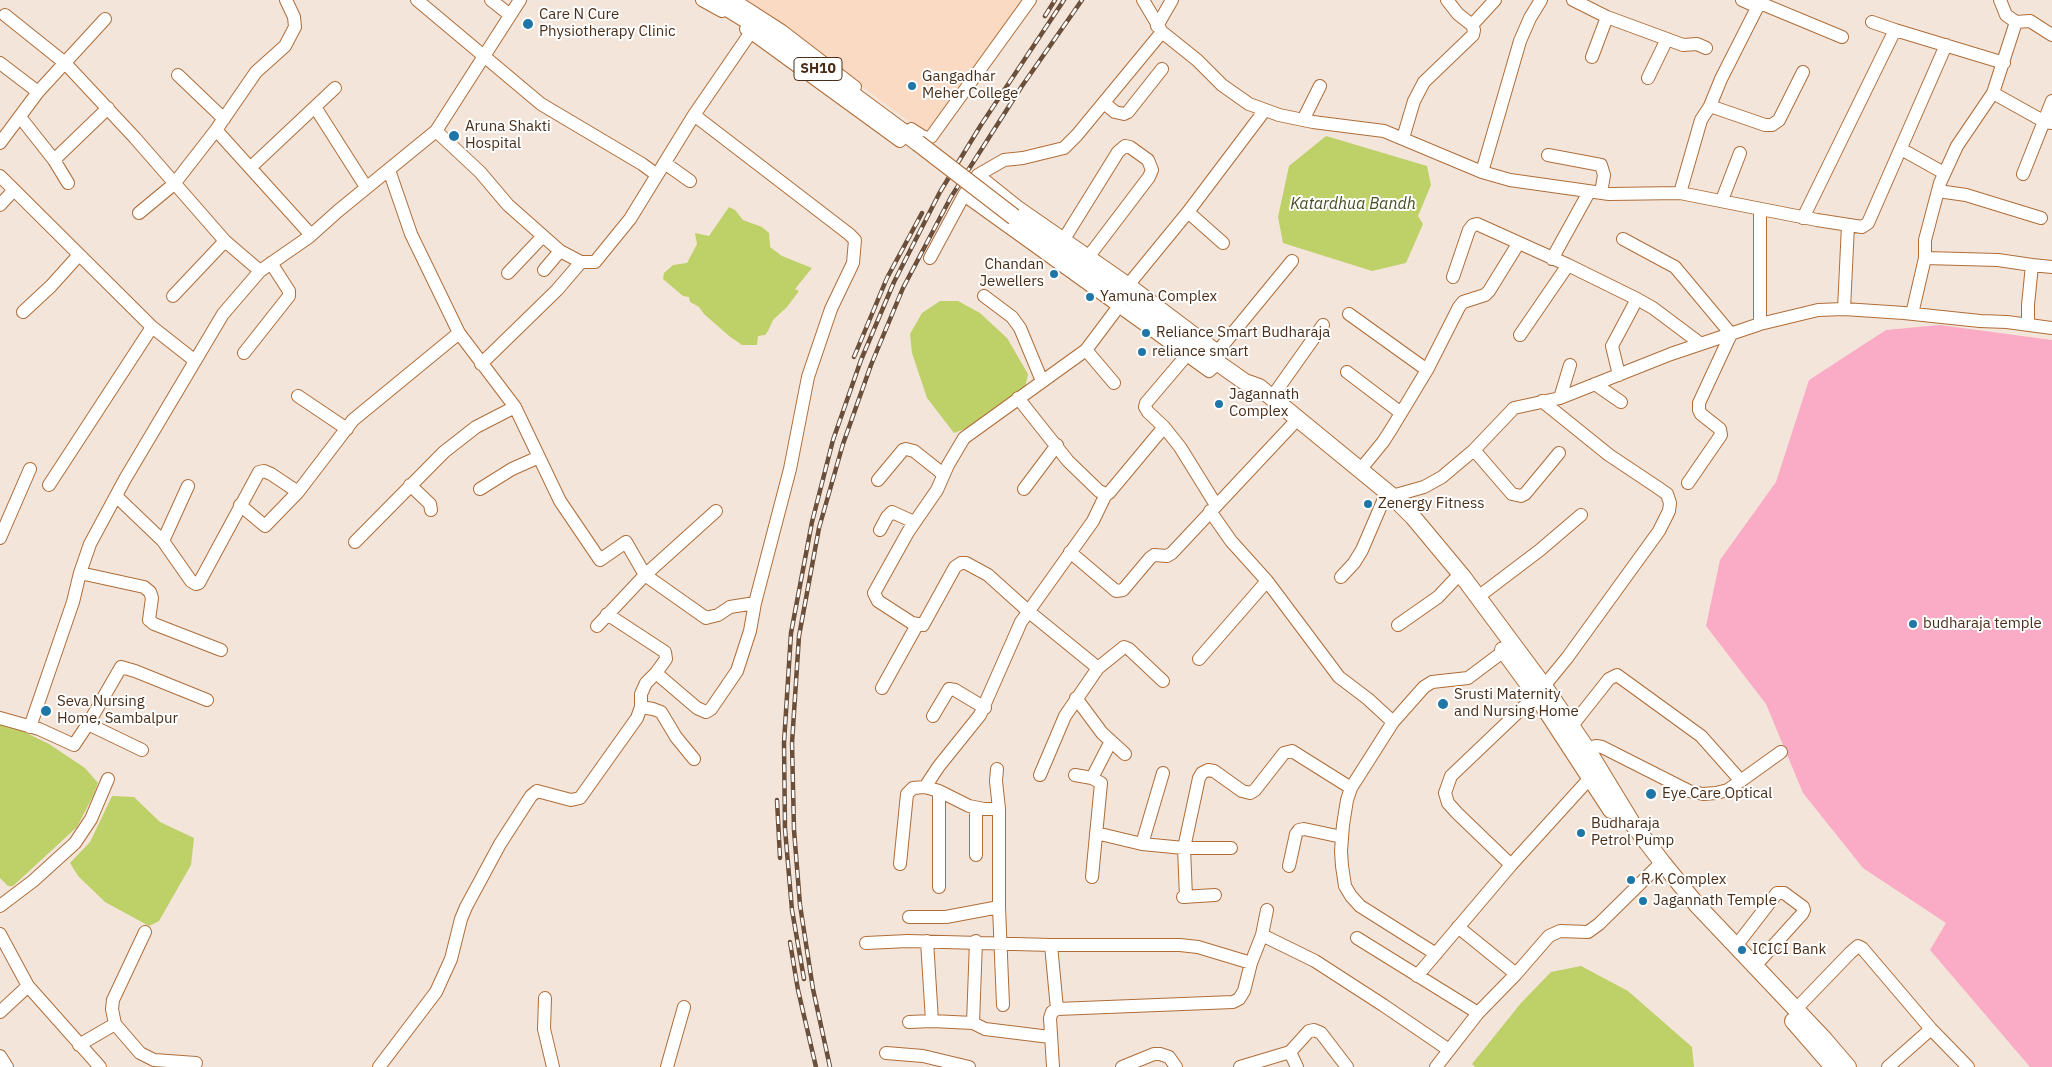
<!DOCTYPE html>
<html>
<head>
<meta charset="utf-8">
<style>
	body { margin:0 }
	canvas { display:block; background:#f4e5da }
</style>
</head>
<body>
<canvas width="2052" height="1067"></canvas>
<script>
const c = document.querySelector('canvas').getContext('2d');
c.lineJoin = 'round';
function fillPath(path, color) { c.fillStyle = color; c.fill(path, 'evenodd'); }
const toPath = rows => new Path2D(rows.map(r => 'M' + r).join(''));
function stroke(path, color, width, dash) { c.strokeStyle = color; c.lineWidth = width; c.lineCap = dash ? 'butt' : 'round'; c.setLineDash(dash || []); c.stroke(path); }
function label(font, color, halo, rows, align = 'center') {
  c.font = font + ' "IBM Plex Sans",sans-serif'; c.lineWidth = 4; c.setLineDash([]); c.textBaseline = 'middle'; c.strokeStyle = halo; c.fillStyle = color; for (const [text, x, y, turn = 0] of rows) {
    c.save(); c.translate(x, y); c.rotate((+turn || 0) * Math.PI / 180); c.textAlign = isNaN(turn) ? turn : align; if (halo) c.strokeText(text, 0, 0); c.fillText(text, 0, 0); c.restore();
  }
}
fillPath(toPath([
	[739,0,1023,0,926,137,918,128,837,68]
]), '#fadac3');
fillPath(toPath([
	[1940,325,2052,340,2052,1067,2030,1067,1930,950,1946,923,1863,868,1803,793,1766,704,1706,626,1720,560,1776,482,1809,380,1886,330]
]), '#faabc6');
fillPath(toPath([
	[1326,136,1427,166,1431,185,1418,216,1423,224,1406,263,1372,271,1283,243,1278,217,1289,166],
	[729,207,735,210,743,220,762,227,769,233,770,247,782,256,812,268,795,289,799,291,787,307,773,320,768,331,765,335,758,336,757,345,742,345,729,336,704,314,699,307,690,302,689,297,683,296,663,279,664,273,673,265,687,263,697,244,695,233,709,236],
	[940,301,958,301,980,313,1007,338,1028,374,1025,388,967,428,954,433,927,398,912,353,910,334,922,313],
	[6,723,49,744,85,768,98,783,93,796,77,827,13,886,8,886,0,878,0,724],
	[112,796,134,797,160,822,194,838,191,865,159,921,149,926,105,902,78,876,70,863,90,842],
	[1581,966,1628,991,1692,1047,1694,1067,1475,1067,1472,1064,1521,1003,1551,972]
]), '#bed068');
const minor = toPath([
	[417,0,541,104,642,164,657,175],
	[491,0,510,15],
	[702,0,722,11],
	[734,0,782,31,855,87],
	[1143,0,1162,32,1197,60,1222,85,1249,104,1279,115,1313,122,1384,131,1482,172,1510,180,1609,194,1680,193,1817,220,1862,227,1868,223,1946,45],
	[1573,0,1607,17,1683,45,1697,44,1706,48],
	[1742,0,1758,7],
	[2000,0,2006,15,2016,22],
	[1760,3,1842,37],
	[5,15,65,63,135,138,225,241,260,271],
	[1872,22,1895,30],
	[1472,25,1495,0],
	[1157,26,1172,0],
	[746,29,900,141],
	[1592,57,1607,17],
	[0,63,38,92],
	[178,75,224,119],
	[1648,78,1667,39],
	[1993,93,2045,122,2052,123],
	[1104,103,1115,112,1124,114,1128,112,1162,69],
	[1710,106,1765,125,1772,125,1779,120,1803,72],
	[315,107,366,187],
	[20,117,54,160,68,183],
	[1303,120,1320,86],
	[911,129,925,138,931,137,1030,0],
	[216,130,311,235],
	[436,131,480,172,508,205,560,251,581,262,595,262,630,219,694,115,751,32],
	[1403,138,1414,101,1424,82,1473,35,1474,30,1472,25,1458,14,1447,0],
	[0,143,38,92,105,19],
	[1901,149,1944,173],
	[1548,155,1601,165,1604,175,1601,193],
	[54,160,108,108],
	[666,164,690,181],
	[251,167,335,88],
	[389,170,411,234,459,333,515,407,560,501,600,560,626,542,645,575,706,618,718,615,730,607,755,603],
	[1482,172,1520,41,1530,18,1541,0],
	[2023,174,2052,101],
	[978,175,1018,207,1129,284,1218,351,1218,363,1209,371,964,195,978,175],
	[978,175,1004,160,1023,158,1064,148,1077,135,1162,32],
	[0,176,152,327,194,360],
	[1938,191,1966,195,2041,218],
	[1680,193,1701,120,1710,106,1721,79,1761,0],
	[1722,200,1740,153],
	[0,205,14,190],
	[1760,209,1760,324],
	[1188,212,1223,243],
	[139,213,174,184,216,130,256,72,285,46,295,27,294,17,286,0],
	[1803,218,1895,30,2004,63],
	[1064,239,1118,152,1125,146,1130,147,1148,160,1152,170,1149,177,1089,256],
	[1623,239,1675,267,1731,334,1699,403,1699,410,1701,414,1720,429,1721,435,1688,483],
	[930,258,964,195],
	[1925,258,1998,260,2032,265],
	[1552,259,1589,192],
	[544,270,560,251],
	[508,273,543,236],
	[1453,277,1469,230,1473,225,1477,224,1568,265,1637,299,1653,308,1701,344],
	[1129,284,1188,212,1265,110],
	[173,296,225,241],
	[984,296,1012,317,1020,328,1042,381],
	[1844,309,1848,225],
	[23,312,51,286,78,256],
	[1349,314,1427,370],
	[1912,314,1925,258,1925,240,1940,183,1957,146,1993,93,2016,22,2030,21,2052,35],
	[2028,325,2028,305,2032,265,2052,267],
	[1520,335,1568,265],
	[1086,350,1114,383],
	[1218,351,1292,261],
	[244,353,289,296,289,291,271,263],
	[1186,356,1146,403,1145,407,1148,412,1164,427,1180,447,1216,505],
	[481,364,557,290,581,262],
	[1347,372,1401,413],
	[1619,375,1612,346,1637,299],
	[1595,384,1621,402],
	[298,396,347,429],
	[1272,397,1323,325],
	[1018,398,1068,461,1099,491,1106,494,1109,493,1164,427],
	[1560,398,1570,365],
	[1542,401,1609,455,1657,487,1667,494,1670,503,1669,511,1659,531,1567,658,1544,686],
	[1474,450,1512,494,1521,496,1525,494,1559,453],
	[1360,470,1383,442,1392,428,1427,370,1459,307,1463,302,1485,295,1489,291,1518,244],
	[878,480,903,450,906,449,914,451,943,474],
	[49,485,152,327],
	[410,485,430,504,431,510],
	[480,489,512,469,539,457],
	[1024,489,1057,445],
	[116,496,163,541,191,581,196,584,199,583,259,472,264,471,271,474,298,492],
	[240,505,265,526,298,492,353,420,459,333],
	[1210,511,1231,541,1267,581,1339,677,1368,699,1393,722],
	[880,530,887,517,892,512,914,522],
	[0,538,30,469],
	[163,541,188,486],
	[355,542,444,452,476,427,515,407],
	[1070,552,1116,591,1123,590,1150,558,1154,555,1167,556,1172,553,1293,424],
	[80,573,144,587,150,592,152,598,149,620,154,624,221,650],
	[1341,577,1354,563,1362,550,1383,501,1392,496,1424,487,1442,477,1474,450,1514,408,1560,398,1671,354,1760,324,1818,310,1844,309,1904,313,1980,321,2007,322,2052,328],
	[1478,597,1540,550,1581,515],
	[607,614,665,652,666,659,656,673],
	[1398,625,1438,597,1454,580],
	[597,626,645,575,716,511],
	[1199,659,1267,581],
	[1098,668,1124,647,1129,649,1163,681],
	[882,688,917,625],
	[1076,698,1102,733,1125,754],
	[641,707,653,709,661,712,676,737,694,759],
	[933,716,949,689,955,690,985,708],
	[0,718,39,729,74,745,88,724,121,667,135,671,207,700],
	[88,724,142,750],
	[30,727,73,602,80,573,90,544,125,479,223,314,260,271,309,237,338,211,436,131,520,0],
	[1571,727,1609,679,1617,675,1701,736,1741,781],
	[1587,749,1596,746,1602,747,1689,791,1703,794,1716,793,1728,790,1781,752],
	[997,769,996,781,999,809],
	[1040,775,1065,716,1098,668,1028,611,988,575,966,563,961,563,955,567,923,625,912,623,878,601,874,593,908,532,937,490,948,465,964,438,1086,350,1119,306],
	[1075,775,1092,778,1101,783,1092,877],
	[1092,778,1111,741],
	[925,787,939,791,969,806,984,809,999,809,999,907,1003,1005],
	[1351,788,1393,722,1424,687,1432,682,1468,678,1504,651],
	[1096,833,1142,844,1184,848,1231,848],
	[1142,844,1163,773],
	[976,855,976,808],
	[900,864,907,794,913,788,925,787,939,766,980,715,1021,622,1093,521,1106,494],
	[1511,865,1457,813,1448,803,1445,793,1451,776,1536,695],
	[1289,866,1296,834,1299,830,1304,829,1342,837],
	[939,887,939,791],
	[1183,897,1215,895],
	[1186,897,1184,848,1199,778,1202,773,1208,770,1214,771,1242,791,1250,793,1255,790,1284,753,1292,751,1351,788,1347,800,1343,825,1341,851,1342,866,1345,886,1351,896,1360,906,1436,954],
	[0,906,33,881,75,843,91,819,108,779],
	[909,917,946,917,999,907],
	[1458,927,1516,974],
	[145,932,113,1000,112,1009,115,1024,140,1053,154,1060,196,1063],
	[0,934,28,986,100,1067],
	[1262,935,1315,961,1383,1005,1449,1050],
	[1357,938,1478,1013],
	[927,941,932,1021],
	[866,943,908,941,1051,945,1180,945,1198,947,1251,963],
	[1051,945,1057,1009],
	[1736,946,1777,893,1784,893,1803,907,1804,910,1802,914,1755,966],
	[1417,976,1511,865,1590,778],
	[545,998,544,1029,553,1067],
	[1796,1009,1850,953,1858,946,1862,948,1931,1029,1968,1067],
	[0,1012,28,986],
	[909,1022,932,1021,973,1023,985,1029,1050,1037],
	[973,1023,976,941],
	[79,1045,115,1024],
	[1290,1052,1297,1067],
	[886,1053,923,1056,969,1067],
	[0,1056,7,1067],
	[379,1067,436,992,451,959,461,919,466,907,500,844,531,796,537,791,571,800,580,798,637,718,641,707,641,694,646,683,656,673,697,708,706,712,711,709,737,671,750,631,755,603,790,469,808,377,831,309,853,263,855,240,849,234,694,115],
	[667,1067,684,1007],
	[1053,1067,1050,1018,1052,1012,1057,1009,1233,1002,1239,999,1244,991,1251,963,1262,935,1267,910],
	[1122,1067,1154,1054,1160,1054,1169,1057,1176,1067],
	[1240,1067,1290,1052,1309,1031,1314,1030,1321,1033,1347,1067],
	[1436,1067,1478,1013,1516,974,1549,936,1560,931,1588,932,1599,924,1662,862],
	[1888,1067,1931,1029]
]);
const major = toPath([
	[714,0,779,40,918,143],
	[1014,217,1127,295,1218,363,1245,382,1259,387,1392,496,1413,517,1463,577,1544,686,1587,749,1632,823,1662,862,1697,905,1824,1039,1848,1067],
	[1503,650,1536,695,1611,810],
	[1793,1021,1833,1067]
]);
stroke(minor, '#af6d38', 14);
stroke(major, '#af6d38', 18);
stroke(minor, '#fff', 12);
stroke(major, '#fff', 16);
const rail = toPath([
	[1045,16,1055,0],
	[854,357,887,278,922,213],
	[777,800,780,858],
	[790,942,798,990,816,1067],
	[804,979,792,910,785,829,784,743,791,633,812,522,833,440,861,360,894,282,940,192,981,125,1064,0],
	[830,1067,813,989,800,905,794,830,792,743,799,636,819,528,843,444,871,365,903,288,951,197,1022,86,1082,0]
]);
stroke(rail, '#6a4f3b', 4.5);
stroke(rail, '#fff', 2.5, [8]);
const majorBridge = toPath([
	[918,143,1014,217]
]);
stroke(majorBridge, '#af6d38', 18, []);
stroke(majorBridge, '#fff', 16);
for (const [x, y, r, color] of [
	[528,24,6,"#1e77a6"],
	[912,86,5,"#1e77a6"],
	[454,136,6,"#1e77a6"],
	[1054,274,5,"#1e77a6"],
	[1090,297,5,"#1e77a6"],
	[1146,333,5,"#1e77a6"],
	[1142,352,5,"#1e77a6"],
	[1219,404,5,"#1e77a6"],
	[1368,504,5,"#1e77a6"],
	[1913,624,5,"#1e77a6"],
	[1443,704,6,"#1e77a6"],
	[46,711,6,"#1e77a6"],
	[1651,794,6,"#1e77a6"],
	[1581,833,5,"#1e77a6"],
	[1631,880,5,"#1e77a6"],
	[1643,901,5,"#1e77a6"],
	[1742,950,5,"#1e77a6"]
]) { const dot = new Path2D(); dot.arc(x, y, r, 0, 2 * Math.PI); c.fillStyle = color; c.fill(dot); stroke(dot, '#fff', 2); }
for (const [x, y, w] of [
	[818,69,48]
]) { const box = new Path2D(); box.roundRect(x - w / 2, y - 11.5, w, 23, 4); c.fillStyle = '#fff'; c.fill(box); stroke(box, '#4a2d17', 1); }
label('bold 14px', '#4a2d17', null, [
	["SH10",818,69]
]);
label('15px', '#4a2d17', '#fff', [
	["Care N Cure",539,15],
	["Physiotherapy Clinic",539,32],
	["Gangadhar",922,77],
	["Meher College",922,94],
	["Aruna Shakti",465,127],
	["Hospital",465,144],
	["Chandan",1044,265,"right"],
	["Jewellers",1044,282,"right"],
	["Yamuna Complex",1100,297],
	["Reliance Smart Budharaja",1156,333],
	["reliance smart",1152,352],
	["Jagannath",1229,395],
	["Complex",1229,412],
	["Zenergy Fitness",1378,504],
	["budharaja temple",1923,624],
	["Srusti Maternity",1454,695],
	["and Nursing Home",1454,712],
	["Seva Nursing",57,702],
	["Home, Sambalpur",57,719],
	["Eye Care Optical",1662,794],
	["Budharaja",1591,824],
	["Petrol Pump",1591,841],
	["R K Complex",1641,880],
	["Jagannath Temple",1653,901],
	["ICICI Bank",1752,950]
], 'left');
label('italic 16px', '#474e23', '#fff', [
	["Katardhua Bandh",1353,204]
]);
</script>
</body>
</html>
